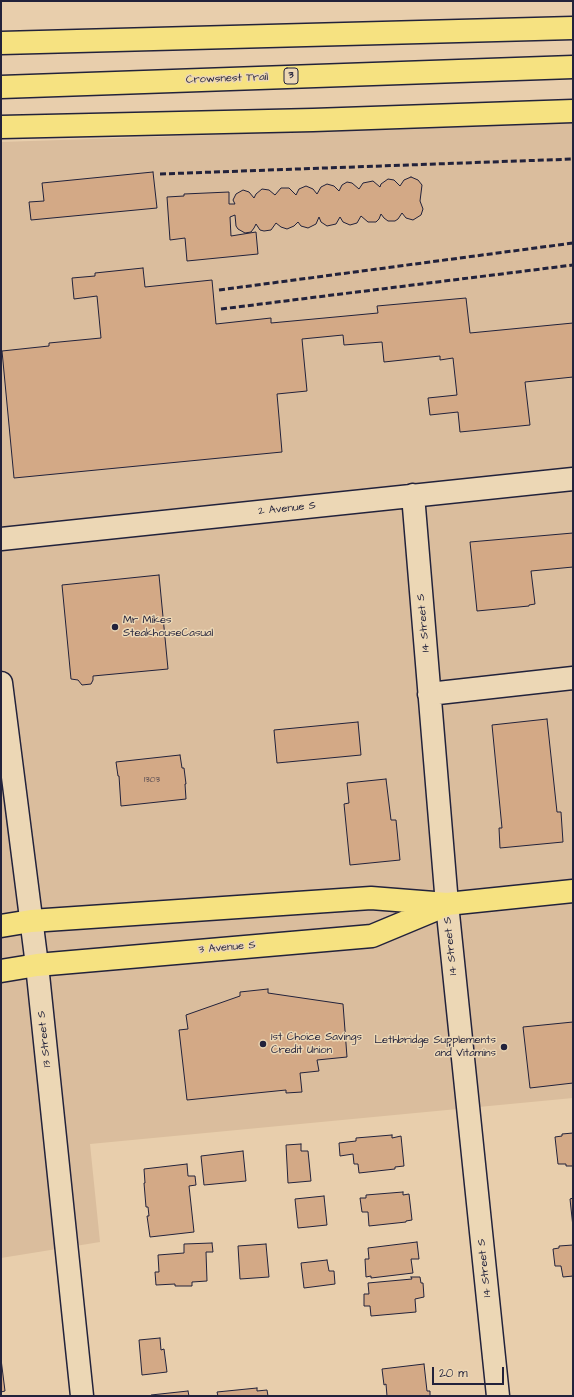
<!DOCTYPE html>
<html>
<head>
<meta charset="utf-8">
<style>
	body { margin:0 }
	#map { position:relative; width:574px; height:1397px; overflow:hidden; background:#e8ceac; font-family:"Architects Daughter",sans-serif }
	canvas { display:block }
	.frame { position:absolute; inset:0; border:2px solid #22223b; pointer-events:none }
	.scale { position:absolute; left:432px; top:1367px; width:72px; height:18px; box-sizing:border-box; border:2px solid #22223b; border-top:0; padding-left:5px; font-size:12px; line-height:14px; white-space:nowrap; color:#22223b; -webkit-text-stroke:3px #ecd7b5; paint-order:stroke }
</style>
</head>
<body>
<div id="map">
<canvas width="574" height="1397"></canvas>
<div class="frame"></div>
<div class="scale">20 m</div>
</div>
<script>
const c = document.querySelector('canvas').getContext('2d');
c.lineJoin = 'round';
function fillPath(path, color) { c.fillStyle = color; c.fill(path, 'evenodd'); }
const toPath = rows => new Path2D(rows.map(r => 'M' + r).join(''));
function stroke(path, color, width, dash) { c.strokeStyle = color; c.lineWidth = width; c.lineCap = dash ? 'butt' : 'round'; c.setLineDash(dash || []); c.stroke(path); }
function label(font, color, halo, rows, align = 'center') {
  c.font = font + ' "Architects Daughter",sans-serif'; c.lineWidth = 3; c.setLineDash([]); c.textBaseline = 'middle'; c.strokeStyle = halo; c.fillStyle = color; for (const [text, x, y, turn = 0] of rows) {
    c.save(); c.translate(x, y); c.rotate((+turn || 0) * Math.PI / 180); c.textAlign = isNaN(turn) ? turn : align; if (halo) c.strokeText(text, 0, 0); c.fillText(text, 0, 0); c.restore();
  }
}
fillPath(toPath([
	[573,123,573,1098,90,1144,100,1242,1,1258,1,142]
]), '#dabd9d');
const building = toPath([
	[153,172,157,208,31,220,29,202,44,201,42,183,153,172],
	[411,177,418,180,422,185,420,201,423,209,421,215,413,220,406,218,402,213,398,219,395,221,388,221,384,218,381,214,379,219,376,222,368,222,361,216,357,223,350,225,343,222,340,217,336,224,327,226,321,222,319,217,316,224,308,228,301,226,298,222,294,226,287,229,281,227,276,223,271,230,264,231,260,230,256,224,254,228,251,232,245,233,238,229,236,226,235,215,230,217,231,236,256,232,258,254,187,261,185,238,170,240,167,197,184,196,184,194,229,192,229,204,235,204,233,200,236,194,243,190,249,192,254,198,256,194,262,189,269,190,275,195,281,188,289,188,296,195,299,189,306,186,313,189,317,194,321,187,327,184,334,186,339,191,342,185,347,182,352,183,359,189,363,183,373,181,380,187,381,184,388,179,394,180,400,186,404,180,411,177],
	[143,268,145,287,212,280,216,324,271,318,271,323,378,313,377,306,466,298,470,333,573,323,573,377,525,382,530,425,460,432,458,412,430,415,428,398,457,395,453,358,440,360,440,356,384,362,382,342,344,345,343,335,302,339,307,391,277,394,282,452,14,478,2,351,49,346,49,343,101,338,97,296,74,299,72,278,95,276,95,273,143,268],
	[573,533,573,567,531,571,535,604,529,605,529,606,477,611,470,542,573,533],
	[159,575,168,669,93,676,93,680,91,684,82,685,78,680,71,679,62,585,159,575],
	[547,719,557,812,561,812,563,842,500,848,499,828,502,828,492,725,547,719],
	[358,722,361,755,277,763,274,730,358,722],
	[180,755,182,768,184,768,186,784,185,784,186,799,121,806,119,776,118,776,116,762,180,755],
	[386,779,391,820,396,820,400,860,350,865,344,804,349,803,347,783,386,779],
	[268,989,268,993,343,1004,347,1057,317,1060,319,1071,300,1073,302,1092,286,1093,286,1090,187,1100,179,1030,188,1029,186,1015,240,996,240,992,268,989],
	[573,1022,573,1083,530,1088,523,1027,573,1022],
	[573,1133,573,1166,566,1166,566,1164,558,1164,555,1137,562,1136,562,1134,573,1133],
	[392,1135,392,1138,401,1136,404,1166,395,1167,395,1169,359,1173,358,1164,354,1164,353,1154,340,1156,339,1143,356,1141,356,1138,392,1135],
	[301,1144,301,1151,308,1151,311,1181,288,1183,286,1145,301,1144],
	[243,1151,246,1181,204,1185,201,1156,243,1151],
	[187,1164,188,1176,195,1176,196,1185,189,1186,194,1232,150,1237,147,1216,149,1216,148,1207,146,1207,144,1183,145,1183,144,1169,187,1164],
	[403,1192,403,1195,409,1194,412,1220,406,1221,406,1222,369,1226,368,1212,362,1212,360,1198,366,1198,366,1195,403,1192],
	[324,1196,327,1225,298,1228,295,1199,324,1196],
	[573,1198,573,1227,570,1199,573,1198],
	[417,1242,419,1259,411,1259,413,1273,371,1278,371,1276,366,1277,365,1259,369,1259,368,1248,417,1242],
	[212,1243,213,1252,206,1252,207,1281,192,1282,192,1286,175,1286,175,1284,156,1285,155,1272,159,1272,158,1255,184,1253,184,1244,212,1243],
	[266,1244,269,1277,240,1279,238,1246,266,1244],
	[573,1245,573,1276,563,1277,561,1266,555,1266,553,1249,559,1248,559,1246,573,1245],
	[327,1260,329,1271,334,1271,335,1284,304,1288,301,1263,327,1260],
	[411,1277,420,1277,421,1283,423,1283,424,1297,415,1299,416,1312,371,1316,370,1306,364,1306,364,1294,369,1294,368,1283,412,1279,411,1277],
	[160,1338,161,1350,164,1349,167,1372,142,1375,139,1340,160,1338],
	[1,1359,5,1391,1,1392,1,1359],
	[424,1364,427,1391,430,1391,430,1396,384,1396,387,1396,386,1384,384,1385,382,1369,424,1364],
	[257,1388,257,1391,267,1390,268,1396,218,1396,217,1392,257,1388],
	[188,1391,189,1396,151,1396,151,1395,188,1391]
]);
fillPath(building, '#d3a986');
stroke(building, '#22223b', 1);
const minor = toPath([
	[413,495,447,904,498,1396],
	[1,539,573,479],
	[1,683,37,965,82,1396],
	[429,694,573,678]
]);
const major = toPath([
	[1,926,31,921,371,898,447,904,573,891],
	[1,971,37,965,372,936,444,906]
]);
const highway = toPath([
	[1,43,573,28],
	[1,87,573,67],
	[1,127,313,120,573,111]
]);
stroke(minor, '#22223b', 25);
stroke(major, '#22223b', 25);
stroke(highway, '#22223b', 25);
stroke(minor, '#ecd7b5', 22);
stroke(major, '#f6e281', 22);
stroke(highway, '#f6e281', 22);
stroke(toPath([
	[160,174,573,159],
	[219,290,573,243],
	[221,309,573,265]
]), '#22223b', 3, [6, 3]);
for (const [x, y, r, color] of [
	[115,627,4,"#22223b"],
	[263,1044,4,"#22223b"],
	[504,1047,4,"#22223b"]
]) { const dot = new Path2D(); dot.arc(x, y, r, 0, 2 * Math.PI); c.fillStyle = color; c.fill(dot); stroke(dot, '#ecd7b5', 1.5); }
label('9px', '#4e444e', null, [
	["1303",152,780]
]);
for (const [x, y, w] of [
	[291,76,14]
]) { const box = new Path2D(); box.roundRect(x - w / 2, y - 8, w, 16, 3); c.fillStyle = '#ecd7b5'; c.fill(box); stroke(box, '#22223b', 1); }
label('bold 10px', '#22223b', null, [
	["3",291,76]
]);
label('11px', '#22223b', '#ecd7b5', [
	["Crowsnest Trail",227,79,-2],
	["2 Avenue S",287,509,-6],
	["14 Street S",424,623,-95],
	["14 Street S",451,946,-96],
	["3 Avenue S",227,948,-5],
	["13 Street S",45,1039,-96],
	["14 Street S",485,1268,-96]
]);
label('11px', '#22223b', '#ecd7b5', [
	["Mr Mikes",123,621],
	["SteakhouseCasual",123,634],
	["1st Choice Savings",271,1038],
	["Credit Union",271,1051],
	["Lethbridge Supplements",496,1041,"right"],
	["and Vitamins",496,1054,"right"]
], 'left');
</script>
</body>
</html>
